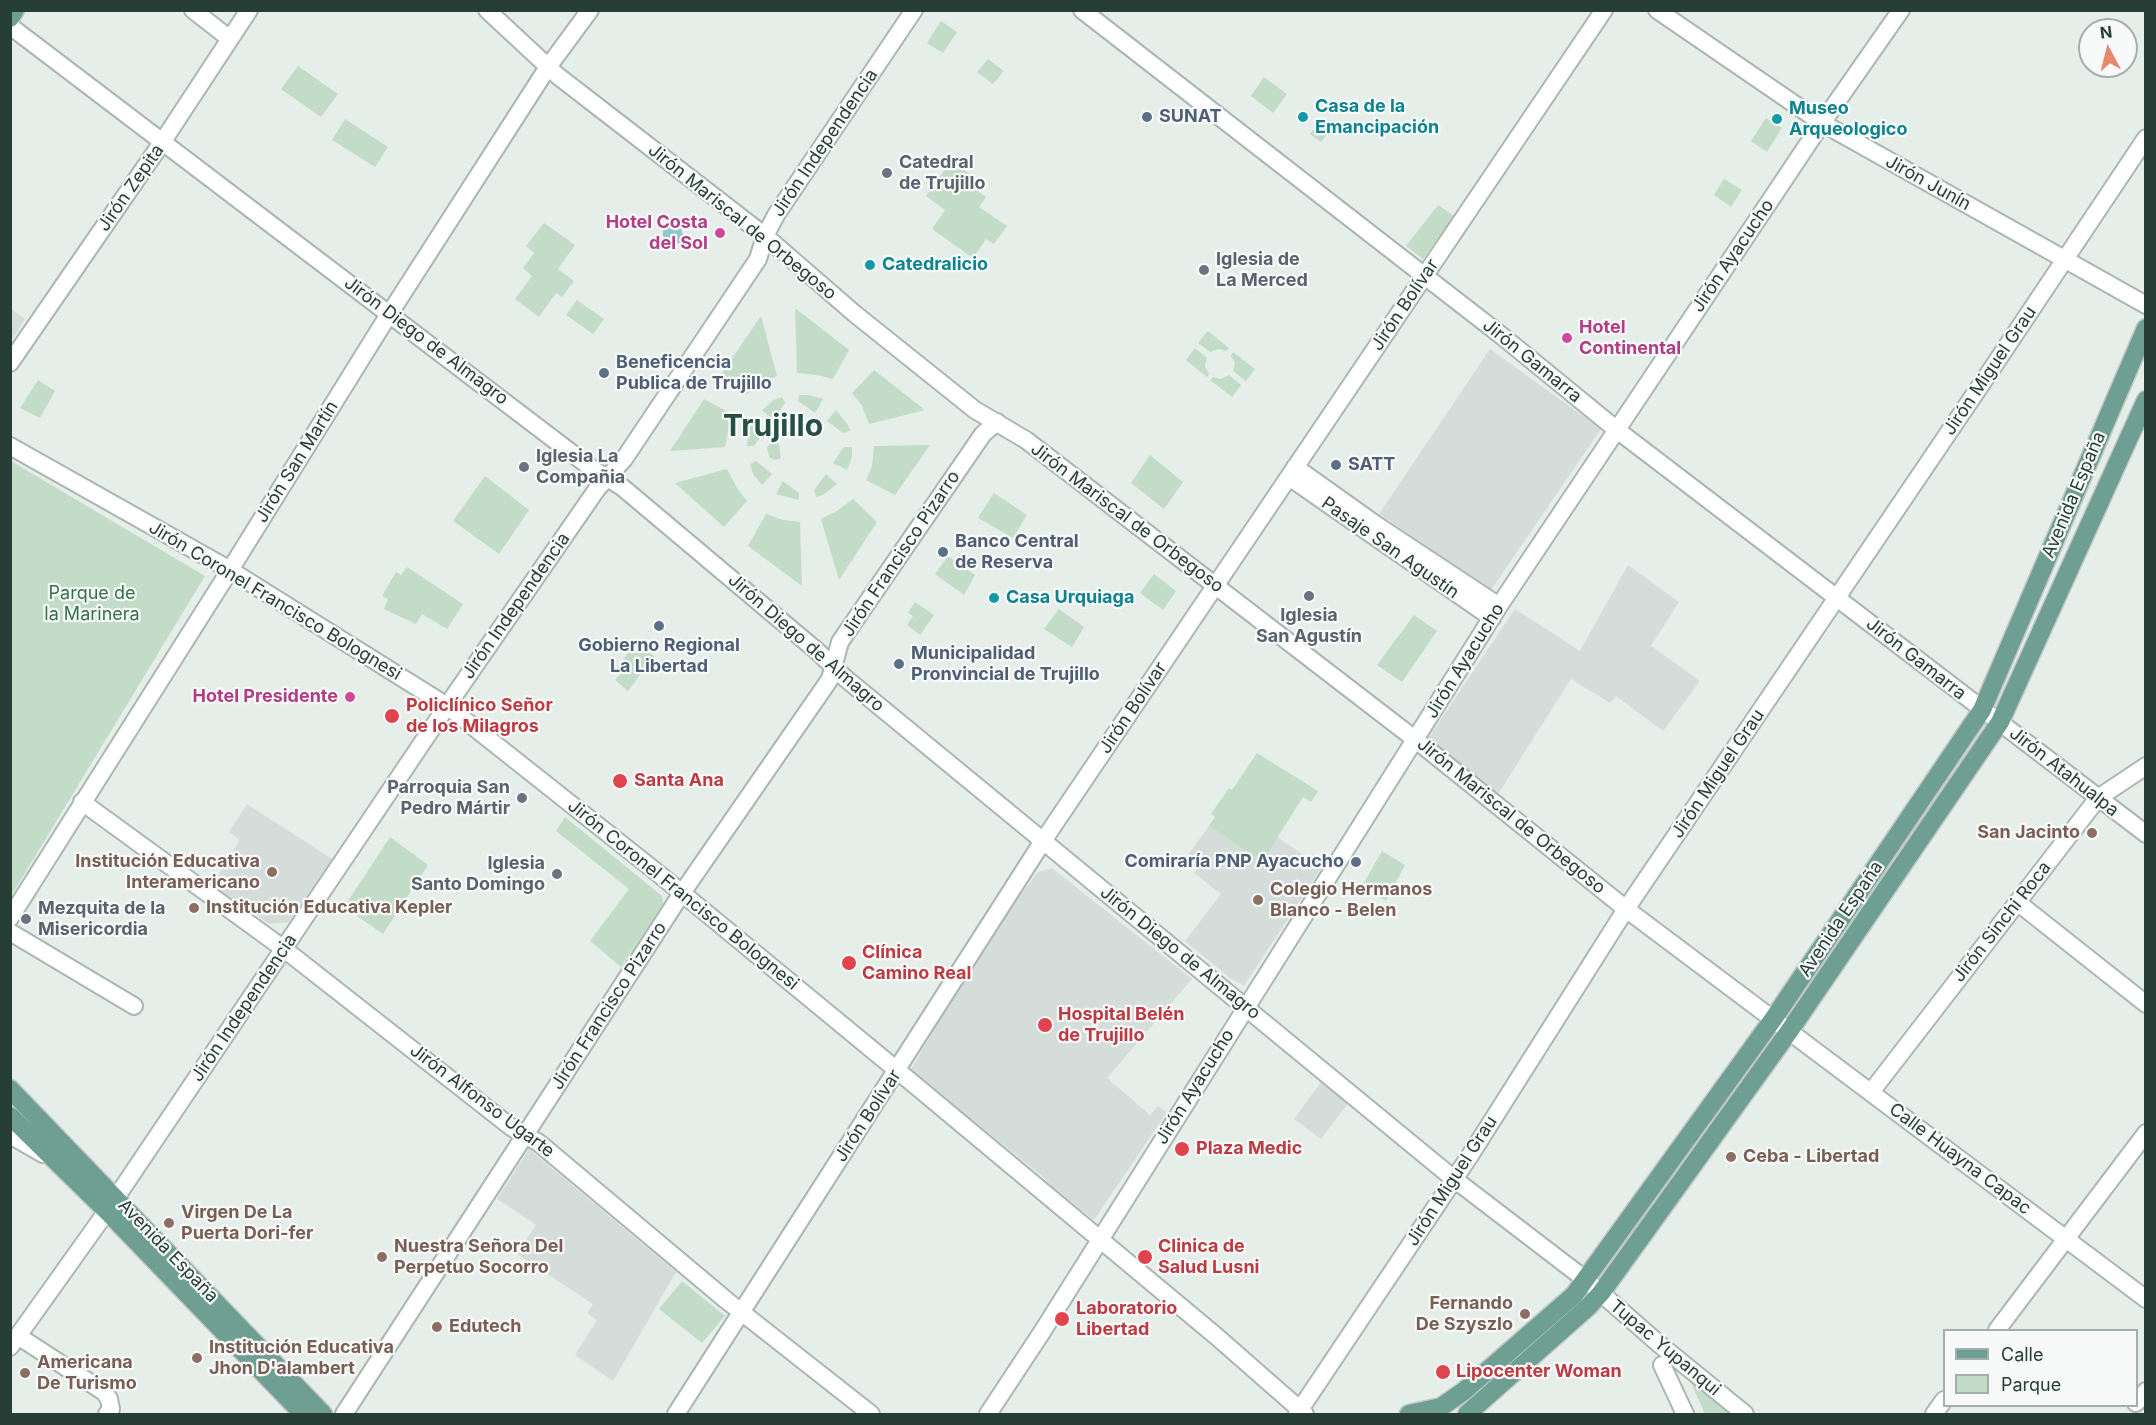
<!DOCTYPE html>
<html>
<head>
<meta charset="utf-8">
<style>
	body { margin:0 }
	#map { position:relative; width:2156px; height:1425px; overflow:hidden; background:#e6eeea; font-family:Inter,sans-serif }
	canvas { display:block }
	.frame { position:absolute; inset:0; border:12px solid #273e37; pointer-events:none }
	.legend { position:absolute; left:1943px; top:1329px; width:195px; height:78px; box-sizing:border-box; background:#f7faf8; border:2px solid #a4afab; margin:0; padding:8px 10px; list-style:none; font-size:18px; color:#273e37 }
	.legend li { display:flex; align-items:center; gap:12px; height:30px }
	.legend b { width:30px; border:2px solid #a4afab }
	.north { position:absolute; left:2078px; top:18px; width:60px; height:60px; box-sizing:border-box; background:#f7faf8; border:2px solid #a4afab; border-radius:50%; rotate:353deg; font-size:16px; font-weight:700; line-height:24px; text-align:center; color:#273e37 }
	.north::after { content:''; display:block; margin:auto; width:21px; height:27px; background:#e5886d; clip-path:polygon(50% 0,100% 100%,50% 72%,0 100%) }
</style>
</head>
<body>
<div id="map">
<canvas width="2156" height="1425"></canvas>
<div class="frame"></div>
<ul class="legend">
<li><b style="height:8px;background:#6f9f92"></b>Calle</li>
<li><b style="height:16px;background:#c2dcc8"></b>Parque</li>
</ul>
<div class="north">N</div>
</div>
<script>
const c = document.querySelector('canvas').getContext('2d');
c.lineJoin = 'round';
function fillPath(path, color) { c.fillStyle = color; c.fill(path, 'evenodd'); }
const toPath = rows => new Path2D(rows.map(r => 'M' + r).join(''));
function stroke(path, color, width, dash) { c.strokeStyle = color; c.lineWidth = width; c.lineCap = dash ? 'butt' : 'round'; c.setLineDash(dash || []); c.stroke(path); }
function label(font, color, halo, rows, align = 'center') {
  c.font = font + ' Inter,sans-serif'; c.lineWidth = 4.5; c.setLineDash([]); c.textBaseline = 'middle'; c.strokeStyle = halo; c.fillStyle = color; for (const [text, x, y, turn = 0] of rows) {
    c.save(); c.translate(x, y); c.rotate((+turn || 0) * Math.PI / 180); c.textAlign = isNaN(turn) ? turn : align; if (halo) c.strokeText(text, 0, 0); c.fillText(text, 0, 0); c.restore();
  }
}
fillPath(toPath([
	[11,309,25,319,11,341],
	[1490,349,1601,429,1491,590,1379,514],
	[1628,565,1679,602,1651,646,1700,681,1663,731,1616,696,1610,703,1571,679,1498,794,1427,740,1515,609,1580,651],
	[247,804,332,859,289,922,269,924,212,885,240,840,229,832],
	[1209,826,1261,861,1277,837,1322,867,1244,986,1230,978,1185,941,1221,894,1194,873,1201,865,1188,855],
	[1052,868,1192,979,1107,1078,1150,1115,1158,1106,1167,1112,1094,1220,1053,1187,1041,1175,910,1071,988,937,1038,872],
	[1321,1082,1349,1102,1321,1139,1294,1119],
	[529,1149,676,1272,613,1381,575,1355,597,1320,587,1313,593,1304,517,1254,536,1225,497,1199]
]), '#d4ddd9');
fillPath(toPath([
	[941,21,957,32,943,53,927,43],
	[988,59,1004,71,993,84,977,72],
	[298,66,338,94,321,117,281,89],
	[1264,77,1287,94,1273,113,1251,96],
	[1766,118,1782,128,1767,152,1751,141],
	[345,119,388,147,375,167,332,140],
	[1319,122,1330,130,1321,142,1310,134],
	[951,161,973,176,968,184,986,197,979,207,1007,226,994,244,986,239,973,258,932,229,945,210,926,196],
	[1724,179,1742,190,1731,207,1714,195],
	[1438,205,1454,216,1423,259,1406,246],
	[544,223,575,245,558,269,574,281,562,297,556,293,539,317,515,299,532,276,523,268,534,253,526,246],
	[577,300,604,319,593,334,566,315],
	[795,308,849,350,833,379,817,375,797,373],
	[761,316,777,376,759,384,746,395,722,373],
	[1208,331,1229,348,1226,351,1218,349,1210,352,1198,343],
	[1195,348,1207,358,1205,366,1209,374,1207,377,1186,360],
	[1233,352,1255,369,1246,381,1233,371,1235,363,1231,356],
	[874,370,925,410,869,424,862,406,852,393],
	[1229,375,1241,385,1232,397,1210,380,1213,377,1221,379],
	[38,380,55,391,40,418,20,408],
	[799,395,809,395,823,399,815,413,798,401],
	[782,397,785,403,773,420,762,410,774,400],
	[704,399,732,414,725,447,670,451],
	[836,410,848,425,850,431,843,433,827,421],
	[752,424,765,430,754,446,747,446,748,433],
	[772,442,779,444,781,458,775,460,769,457,767,447],
	[930,445,895,495,866,480,872,466,874,446],
	[844,447,852,447,852,457,847,470,833,463],
	[1150,455,1183,482,1164,509,1131,483],
	[11,461,205,576,11,896,10,461],
	[756,461,772,474,762,485,753,474,750,464],
	[727,469,737,488,747,501,724,527,675,483],
	[826,474,837,484,823,495,816,497,814,490],
	[485,476,529,510,499,554,453,521],
	[783,481,799,493,799,500,776,494],
	[994,493,1027,515,1013,538,978,518],
	[853,499,877,522,839,580,821,519,837,511],
	[766,514,783,520,800,522,802,586,748,546],
	[948,556,975,575,964,595,935,574],
	[407,567,463,604,447,629,422,614,416,624,384,609,388,599,382,596,396,572,401,575],
	[1154,574,1176,591,1163,610,1140,593],
	[915,602,934,615,920,635,907,625,913,616,908,613],
	[1059,609,1084,627,1072,647,1044,629],
	[1414,615,1437,631,1402,682,1377,665],
	[636,642,654,656,628,691,615,680,621,673,616,669],
	[1257,753,1318,791,1311,802,1303,797,1262,862,1209,826,1215,817,1211,814,1229,788,1232,790],
	[565,817,662,896,663,904,621,967,590,941,629,889,556,831],
	[390,837,428,865,383,934,344,907],
	[1382,851,1405,865,1386,901,1362,886],
	[682,1281,725,1316,702,1343,659,1309],
	[1691,1383,1730,1414,1705,1414]
]), '#c2dcc8');
fillPath(toPath([
	[676,222,681,225,682,233,686,237,680,243,674,244,663,236,663,230,669,223]
]), '#94c5cd');
const minor = toPath([
	[193,10,230,39],
	[487,10,558,76,765,236,855,314,975,410,1026,440,1416,740,1626,909,2146,1299],
	[1082,10,1502,336,1617,430,2146,834],
	[1657,10,1822,123,2146,305],
	[10,26,594,470,622,487,817,651,845,678,1454,1179,1586,1280,1659,1344,1745,1414],
	[10,363,163,141,249,10],
	[10,446,230,570,447,706,654,870,898,1071,1216,1336,1305,1414],
	[1295,467,1375,524,1499,606],
	[1289,477,1492,618],
	[82,802,284,949,511,1127,539,1143,726,1300,871,1414],
	[2017,902,2146,1004],
	[10,918,230,570,381,327,548,67,590,10],
	[10,932,134,1006],
	[1871,1092,2098,798,2146,766],
	[10,1135,43,1154],
	[1997,1330,2146,1133],
	[18,1336,104,1392,109,1399,111,1409,107,1414],
	[10,1347,107,1211,447,706,597,489,624,459,758,259,765,236,776,215,914,10],
	[1662,1365,1685,1414],
	[2136,1403,2146,1391],
	[344,1414,682,893,830,679,840,642,983,434,997,422],
	[676,1414,1043,841,1604,10],
	[988,1414,1042,1332,1499,606,1822,123,1901,10],
	[1297,1414,1471,1154,1626,909,1993,367,2146,138],
	[1934,1414,1944,1400]
]);
const major = toPath([
	[10,18,15,10],
	[10,1089,323,1414],
	[10,1116,107,1211,303,1414],
	[1409,1414,1441,1407,1464,1391,1574,1295,1774,1018,1982,710,2146,328],
	[1467,1414,1588,1307,1601,1293,1790,1030,2000,722,2146,400]
]);
stroke(minor, '#a9b6b1', 20);
stroke(major, '#c3c9c7', 21);
stroke(minor, '#fff', 16);
stroke(major, '#6f9f92', 18);
for (const [x, y, r, color] of [
	[1147,117,6,"#5c6f8a"],
	[1303,117,6,"#0f9aa8"],
	[1777,119,6,"#0f9aa8"],
	[887,173,6,"#6b7280"],
	[720,233,6,"#d1479c"],
	[870,265,6,"#0f9aa8"],
	[1204,270,6,"#6b7280"],
	[1567,338,6,"#d1479c"],
	[604,373,6,"#5c6f8a"],
	[1336,465,6,"#5c6f8a"],
	[524,467,6,"#6b7280"],
	[943,552,6,"#5c6f8a"],
	[1309,596,6,"#6b7280"],
	[994,598,6,"#0f9aa8"],
	[659,626,6,"#5c6f8a"],
	[899,664,6,"#5c6f8a"],
	[350,697,6,"#d1479c"],
	[392,716,8,"#e0444e"],
	[620,781,8,"#e0444e"],
	[522,798,6,"#6b7280"],
	[2092,833,6,"#8d6e63"],
	[1356,862,6,"#5c6f8a"],
	[272,872,6,"#8d6e63"],
	[557,874,6,"#6b7280"],
	[1258,900,6,"#8d6e63"],
	[194,908,6,"#8d6e63"],
	[26,919,6,"#6b7280"],
	[849,963,8,"#e0444e"],
	[1045,1025,8,"#e0444e"],
	[1182,1149,8,"#e0444e"],
	[1731,1157,6,"#8d6e63"],
	[169,1223,6,"#8d6e63"],
	[382,1257,6,"#8d6e63"],
	[1145,1257,8,"#e0444e"],
	[1525,1314,6,"#8d6e63"],
	[1062,1319,8,"#e0444e"],
	[437,1327,6,"#8d6e63"],
	[197,1358,6,"#8d6e63"],
	[1443,1372,8,"#e0444e"],
	[25,1373,6,"#8d6e63"]
]) { const dot = new Path2D(); dot.arc(x, y, r, 0, 2 * Math.PI); c.fillStyle = color; c.fill(dot); stroke(dot, '#f7faf8', 2); }
label('bold 18px', '#0d838f', '#f7faf8', [
	["Casa de la",1315,107],
	["Emancipación",1315,128],
	["Museo",1789,109],
	["Arqueologico",1789,130],
	["Catedralicio",882,265],
	["Casa Urquiaga",1006,598]
], 'left');
label('bold 18px', '#4e5e75', '#f7faf8', [
	["SUNAT",1159,117],
	["Beneficencia",616,363],
	["Publica de Trujillo",616,384],
	["SATT",1348,465],
	["Banco Central",955,542],
	["de Reserva",955,563],
	["Gobierno Regional",659,646,"center"],
	["La Libertad",659,667,"center"],
	["Municipalidad",911,654],
	["Pronvincial de Trujillo",911,675],
	["Comiraría PNP Ayacucho",1344,862,"right"]
], 'left');
label('18px', '#273e37', '#f7faf8', [
	["Jirón Independencia",825,143,-56],
	["Jirón Junín",1928,183,29],
	["Jirón Zepita",131,188,-55],
	["Jirón Mariscal de Orbegoso",742,222,39],
	["Jirón Ayacucho",1733,256,-56],
	["Jirón Bolívar",1405,305,-56],
	["Jirón Diego de Almagro",426,341,37],
	["Jirón Gamarra",1532,361,39],
	["Jirón Miguel Grau",1990,371,-56],
	["Jirón San Martín",297,462,-58],
	["Avenida España",2074,495,-67],
	["Jirón Mariscal de Orbegoso",1127,518,37],
	["Pasaje San Agustín",1390,548,35],
	["Jirón Francisco Pizarro",901,554,-56],
	["Jirón Coronel Francisco Bolognesi",275,601,31],
	["Jirón Independencia",516,606,-55],
	["Jirón Diego de Almagro",806,643,41],
	["Jirón Gamarra",1916,659,38],
	["Jirón Ayacucho",1465,661,-58],
	["Jirón Bolívar",1133,708,-56],
	["Jirón Atahualpa",2064,772,38],
	["Jirón Miguel Grau",1718,774,-56],
	["Jirón Mariscal de Orbegoso",1511,816,39],
	["Jirón Coronel Francisco Bolognesi",683,895,39],
	["Avenida España",1841,919,-56],
	["Jirón Sinchi Roca",2002,922,-52],
	["Jirón Diego de Almagro",1180,953,39],
	["Jirón Francisco Pizarro",609,1006,-57],
	["Jirón Independencia",244,1008,-56],
	["Jirón Ayacucho",1195,1087,-58],
	["Jirón Alfonso Ugarte",482,1101,37],
	["Jirón Bolívar",868,1116,-57],
	["Calle Huayna Capac",1960,1159,37],
	["Jirón Miguel Grau",1452,1181,-57],
	["Avenida España",168,1251,46],
	["Tupac Yupanqui",1665,1348,40]
]);
label('bold 18px', '#5b616d', '#f7faf8', [
	["Catedral",899,163],
	["de Trujillo",899,184],
	["Iglesia de",1216,260],
	["La Merced",1216,281],
	["Iglesia La",536,457],
	["Compañia",536,478],
	["Iglesia",1309,616,"center"],
	["San Agustín",1309,637,"center"],
	["Parroquia San",510,788,"right"],
	["Pedro Mártir",510,809,"right"],
	["Iglesia",545,864,"right"],
	["Santo Domingo",545,885,"right"],
	["Mezquita de la",38,909],
	["Misericordia",38,930]
], 'left');
label('bold 18px', '#b23c85', '#f7faf8', [
	["Hotel Costa",708,223],
	["del Sol",708,244],
	["Hotel",1579,328,"left"],
	["Continental",1579,349,"left"],
	["Hotel Presidente",338,697]
], 'right');
label('18px', '#34714b', '#f7faf8', [
	["Parque de",92,594],
	["la Marinera",92,615]
]);
label('bold 18px', '#be3a42', '#f7faf8', [
	["Policlínico Señor",406,706],
	["de los Milagros",406,727],
	["Santa Ana",634,781],
	["Clínica",862,953],
	["Camino Real",862,974],
	["Hospital Belén",1058,1015],
	["de Trujillo",1058,1036],
	["Plaza Medic",1196,1149],
	["Clinica de",1158,1247],
	["Salud Lusni",1158,1268],
	["Laboratorio",1076,1309],
	["Libertad",1076,1330],
	["Lipocenter Woman",1456,1372]
], 'left');
label('bold 18px', '#785e54', '#f7faf8', [
	["San Jacinto",2080,833,"right"],
	["Institución Educativa",260,862,"right"],
	["Interamericano",260,883,"right"],
	["Colegio Hermanos",1270,890],
	["Blanco - Belen",1270,911],
	["Institución Educativa Kepler",206,908],
	["Ceba - Libertad",1743,1157],
	["Virgen De La",181,1213],
	["Puerta Dori-fer",181,1234],
	["Nuestra Señora Del",394,1247],
	["Perpetuo Socorro",394,1268],
	["Fernando",1513,1304,"right"],
	["De Szyszlo",1513,1325,"right"],
	["Edutech",449,1327],
	["Institución Educativa",209,1348],
	["Jhon D'alambert",209,1369],
	["Americana",37,1363],
	["De Turismo",37,1384]
], 'left');
label('bold 30px', '#244f44', '#f7faf8', [
	["Trujillo",773,427]
]);
</script>
</body>
</html>
